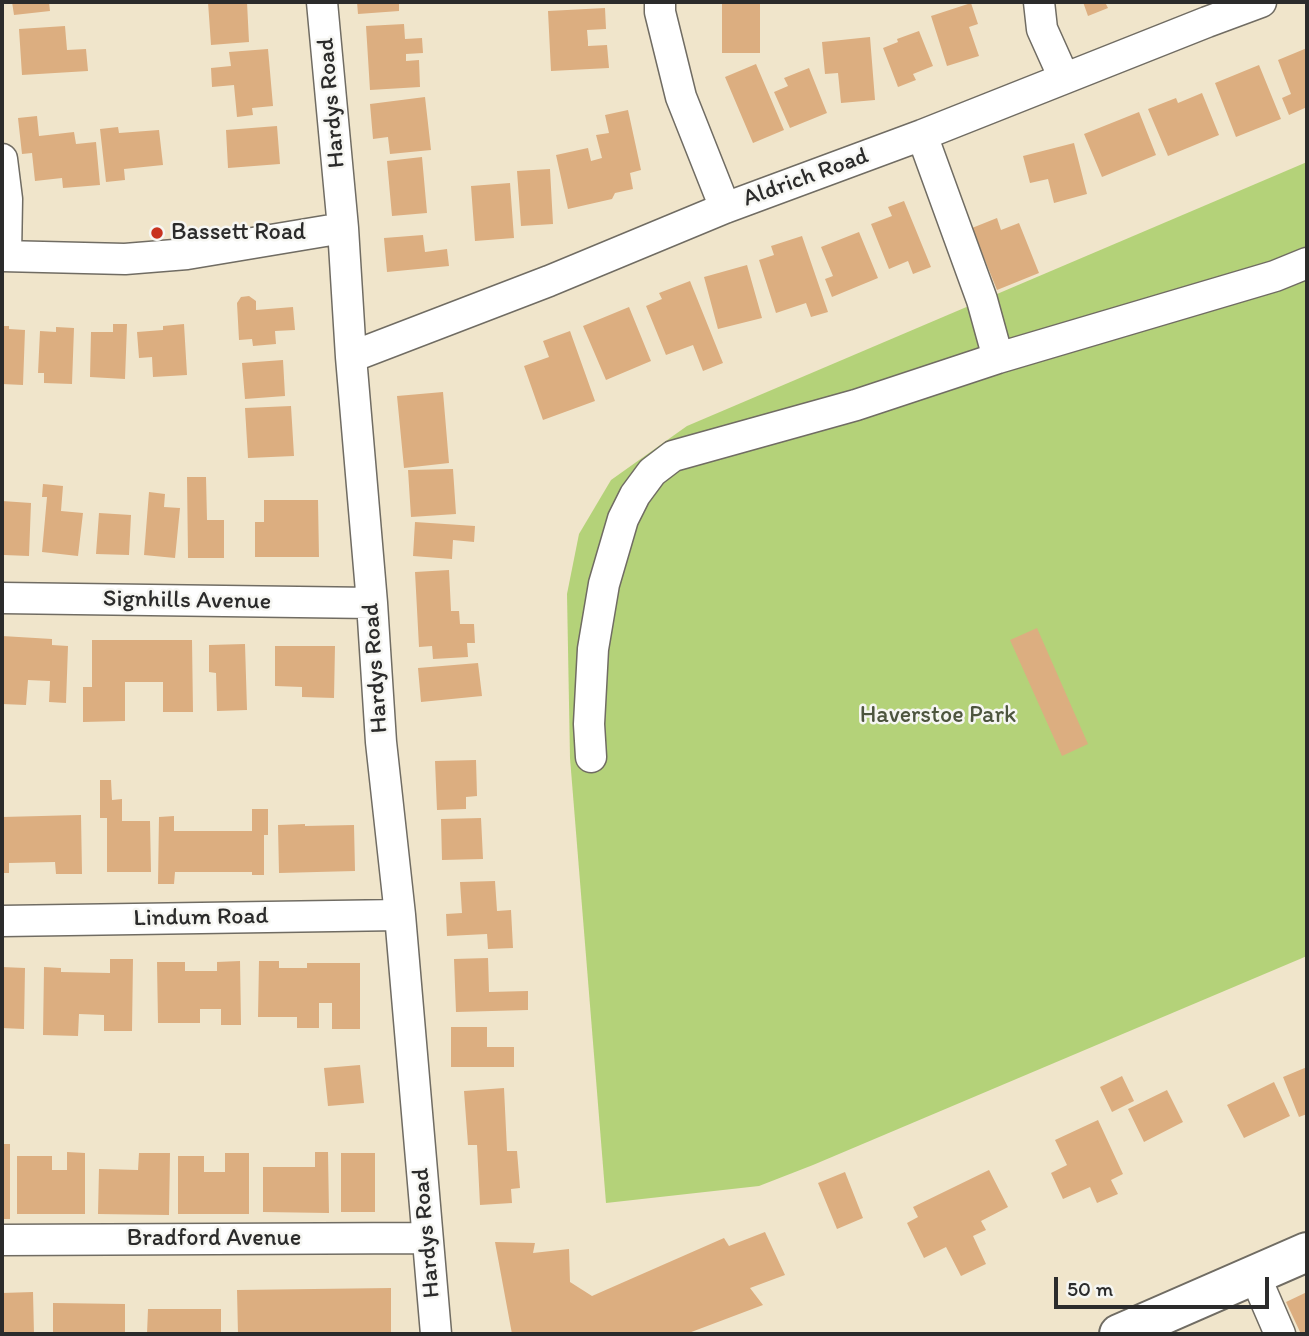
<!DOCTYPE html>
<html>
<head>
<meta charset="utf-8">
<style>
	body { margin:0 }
	#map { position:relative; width:1309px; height:1336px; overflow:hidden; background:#f0e5cb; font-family:Itim,sans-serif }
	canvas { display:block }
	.frame { position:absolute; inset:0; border:4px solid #2b2b2b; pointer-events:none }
	.scale { position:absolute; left:1054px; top:1277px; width:215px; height:32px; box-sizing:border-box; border:4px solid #2b2b2b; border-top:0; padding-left:9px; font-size:21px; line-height:24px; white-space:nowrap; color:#2b2b2b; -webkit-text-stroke:5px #f6f6f2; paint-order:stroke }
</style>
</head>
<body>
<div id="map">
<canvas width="1309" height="1336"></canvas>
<div class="frame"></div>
<div class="scale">50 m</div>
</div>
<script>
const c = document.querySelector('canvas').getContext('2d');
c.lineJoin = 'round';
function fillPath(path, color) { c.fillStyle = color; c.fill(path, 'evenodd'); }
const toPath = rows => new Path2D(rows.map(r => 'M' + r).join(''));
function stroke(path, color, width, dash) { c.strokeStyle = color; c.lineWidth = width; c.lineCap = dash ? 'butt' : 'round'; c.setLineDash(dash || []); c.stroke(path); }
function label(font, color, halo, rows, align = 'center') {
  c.font = font + ' Itim,sans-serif'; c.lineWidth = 5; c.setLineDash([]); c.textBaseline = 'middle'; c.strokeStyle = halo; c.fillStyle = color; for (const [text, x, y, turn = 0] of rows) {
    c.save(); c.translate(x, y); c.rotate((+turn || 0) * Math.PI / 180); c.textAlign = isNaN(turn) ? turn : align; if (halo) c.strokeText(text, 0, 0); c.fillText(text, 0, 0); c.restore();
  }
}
fillPath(toPath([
	[1307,162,1307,956,813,1165,759,1186,606,1203,570,758,567,594,579,534,611,480,687,426]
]), '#b4d279');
fillPath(toPath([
	[12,2,49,2,50,11,14,15],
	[208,2,247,2,249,42,211,45],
	[357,2,399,2,399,11,358,14],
	[1083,2,1105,2,1108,8,1088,16],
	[722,3,760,3,760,53,722,53],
	[971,3,978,24,969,27,979,56,947,66,931,16],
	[605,8,606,29,587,30,588,42,588,46,607,45,609,68,551,71,548,11],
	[404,24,405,39,422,38,423,53,406,54,406,61,419,60,420,87,370,90,366,26],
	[65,26,67,50,86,49,88,71,22,75,19,29],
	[919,31,933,66,913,74,916,80,898,87,883,48,898,42,897,39],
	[870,37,875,100,841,103,838,73,825,74,822,42],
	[1307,48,1307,107,1289,115,1282,98,1291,94,1278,60],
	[268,49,273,106,252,108,253,115,237,117,234,85,212,87,211,68,231,66,229,52],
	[756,64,784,130,753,143,725,77],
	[1259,65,1281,119,1236,137,1215,83],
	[809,68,827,113,790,128,774,92,788,86,784,78],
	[1202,93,1219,135,1168,156,1148,109,1176,98,1178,103],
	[425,97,431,150,390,154,388,137,373,139,370,104],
	[628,110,641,170,630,173,633,189,615,193,612,199,568,209,556,155,588,148,591,161,602,158,596,135,609,133,605,115],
	[1139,112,1156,155,1102,177,1084,134],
	[37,116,39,136,74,132,76,144,96,142,100,185,63,188,62,178,35,181,32,153,22,154,18,118],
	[277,126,280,164,228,168,226,130],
	[118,127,119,133,159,130,163,165,124,169,125,180,106,182,100,129],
	[1074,143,1087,194,1054,203,1048,179,1030,183,1023,156],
	[422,157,427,213,392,216,387,161],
	[550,169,553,224,521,226,517,171],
	[510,183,514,238,475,241,471,186],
	[904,201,931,267,913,274,908,261,889,269,871,224,892,216,888,207],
	[997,218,1001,230,1019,223,1039,273,997,290,972,228],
	[859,232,878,278,832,297,825,279,833,276,821,247],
	[423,235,425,252,447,249,449,266,387,272,384,238],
	[802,236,828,312,811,317,806,303,776,313,759,260,774,255,771,246],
	[747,265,762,318,718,329,704,277],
	[690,281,723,363,703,371,693,345,666,355,646,306,662,299,659,293],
	[249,296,256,301,256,310,293,307,295,330,275,331,276,344,253,346,252,339,239,340,237,303,241,297],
	[629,307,651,361,606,380,583,326],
	[113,324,127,324,125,379,90,377,91,332,113,332],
	[184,324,187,375,153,377,152,357,139,358,137,332,163,330,163,326],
	[2,326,9,326,9,329,25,330,23,385,2,384],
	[56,327,74,328,72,384,44,383,44,373,38,373,40,331,56,332],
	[570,331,595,401,543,420,524,366,549,357,543,341],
	[283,360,285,396,245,399,242,363],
	[443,392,449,463,404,468,397,396],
	[291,406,294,456,248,458,245,408],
	[453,469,456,514,411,517,408,470],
	[187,477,206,477,207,520,224,520,224,558,188,558],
	[43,484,63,486,61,511,83,513,78,556,42,552,47,497,42,497],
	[149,492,165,494,164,507,180,508,175,558,144,555],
	[264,500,318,500,319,557,255,557,255,522,264,522],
	[2,501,31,503,29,556,4,555,4,547,2,547],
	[99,513,131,515,129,555,96,554],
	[415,522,475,526,474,542,453,540,452,559,413,556],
	[449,570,451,611,459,611,460,624,474,624,475,643,467,643,468,657,433,659,432,646,419,647,415,572],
	[1037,628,1088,744,1062,756,1010,640],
	[2,636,52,639,52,645,68,646,66,703,49,702,50,681,28,680,26,705,2,704],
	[92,640,192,640,193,712,163,712,163,682,125,682,125,721,83,722,83,687,92,687],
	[245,644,247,710,217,711,216,673,209,672,209,645],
	[275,646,335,646,334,698,302,697,302,687,275,686],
	[478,663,482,696,421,702,418,668],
	[476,760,477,796,466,797,466,809,437,810,435,761],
	[100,780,111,780,112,800,122,799,122,821,150,821,151,872,107,872,107,818,100,818],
	[252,809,268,809,268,835,264,835,264,875,252,875,252,872,175,872,174,884,158,884,159,817,174,816,174,831,252,831],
	[81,815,82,874,56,874,55,862,9,863,9,873,2,873,2,817],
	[481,818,483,859,442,860,441,819],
	[305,824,305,826,354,825,355,871,279,873,278,825],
	[495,881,497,911,511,910,513,948,488,949,487,934,447,936,446,914,462,913,460,882],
	[488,958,489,992,528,991,528,1010,456,1012,454,959],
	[110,959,133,959,132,1031,104,1031,104,1015,79,1014,78,1036,43,1035,44,967,61,968,61,972,110,973],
	[240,961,241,1025,221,1025,221,1009,200,1009,200,1023,158,1023,157,962,185,962,185,971,217,971,217,962],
	[259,961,279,961,279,968,307,968,307,963,360,963,360,1029,332,1029,332,1003,319,1003,319,1028,297,1028,297,1017,258,1017],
	[2,967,25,968,24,1029,2,1028],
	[451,1027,487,1027,487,1047,514,1047,514,1067,451,1067],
	[360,1065,364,1103,328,1106,324,1068],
	[1307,1067,1307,1114,1299,1117,1283,1077],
	[1122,1076,1134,1101,1112,1112,1100,1087],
	[1274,1082,1290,1116,1244,1138,1227,1105],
	[504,1088,507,1151,517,1151,520,1188,511,1189,512,1203,480,1205,477,1145,468,1145,464,1091],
	[1167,1090,1183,1122,1144,1142,1128,1109],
	[1098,1120,1123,1174,1111,1180,1118,1194,1097,1203,1090,1187,1063,1199,1051,1173,1067,1165,1055,1140],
	[2,1144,10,1144,10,1219,2,1219],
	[67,1152,85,1153,85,1214,17,1214,17,1156,52,1156,52,1170,67,1170],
	[315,1152,328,1152,329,1213,263,1212,263,1167,315,1167],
	[139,1153,170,1153,169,1215,98,1214,99,1169,138,1170],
	[225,1153,249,1153,249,1214,178,1214,178,1156,204,1156,204,1172,225,1172],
	[341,1153,375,1153,375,1212,341,1212],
	[989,1170,1008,1207,981,1221,986,1230,973,1236,986,1264,961,1276,946,1247,924,1258,907,1223,918,1217,913,1207],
	[845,1172,863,1218,837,1229,818,1183],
	[765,1232,785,1275,750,1288,763,1305,686,1334,512,1334,495,1242,535,1243,533,1253,569,1249,570,1282,592,1296,724,1238,729,1246],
	[391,1288,391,1334,238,1334,237,1290],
	[33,1292,34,1334,2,1334,2,1293],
	[1307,1292,1307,1334,1301,1334,1286,1302],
	[53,1303,125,1304,125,1334,53,1334],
	[148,1309,221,1309,221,1334,147,1334]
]), '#dcae80');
const minor = toPath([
	[322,2,343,228,351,357,372,603,381,742,400,915,436,1334],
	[660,2,660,12,681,97,725,208],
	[1039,2,1042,29,1064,78],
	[922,135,982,300,998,358],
	[2,159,7,199,6,256],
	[2,256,125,259,187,254,343,228],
	[351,357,549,281,725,208,922,135,1207,22,1261,2],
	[2,598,372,603],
	[591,757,589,724,593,649,604,584,623,519,635,495,652,472,673,456,856,405,998,358,1275,276,1307,263],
	[2,921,400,915],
	[2,1240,427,1238],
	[1255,1276,1280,1334]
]);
const major = toPath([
	[1119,1334,1307,1252]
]);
stroke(minor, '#706c63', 33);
stroke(major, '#706c63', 42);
stroke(minor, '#fff', 30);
stroke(major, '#fff', 38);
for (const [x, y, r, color] of [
	[157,233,7,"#c8321e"]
]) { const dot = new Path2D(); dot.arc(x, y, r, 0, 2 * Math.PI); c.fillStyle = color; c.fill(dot); stroke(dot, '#f6f6f2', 2.5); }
label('24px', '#2b2b2b', '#f6f6f2', [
	["Hardys Road",332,103,-95],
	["Aldrich Road",806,178,-20],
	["Signhills Avenue",187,601,1],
	["Hardys Road",376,668,-94],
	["Lindum Road",201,918,-1],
	["Hardys Road",427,1233,-95],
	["Bradford Avenue",214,1239]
]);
label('24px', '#2b2b2b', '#f6f6f2', [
	["Bassett Road",171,233]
], 'left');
label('24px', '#4d553e', '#f6f6f2', [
	["Haverstoe Park",938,716]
]);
</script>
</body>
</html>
